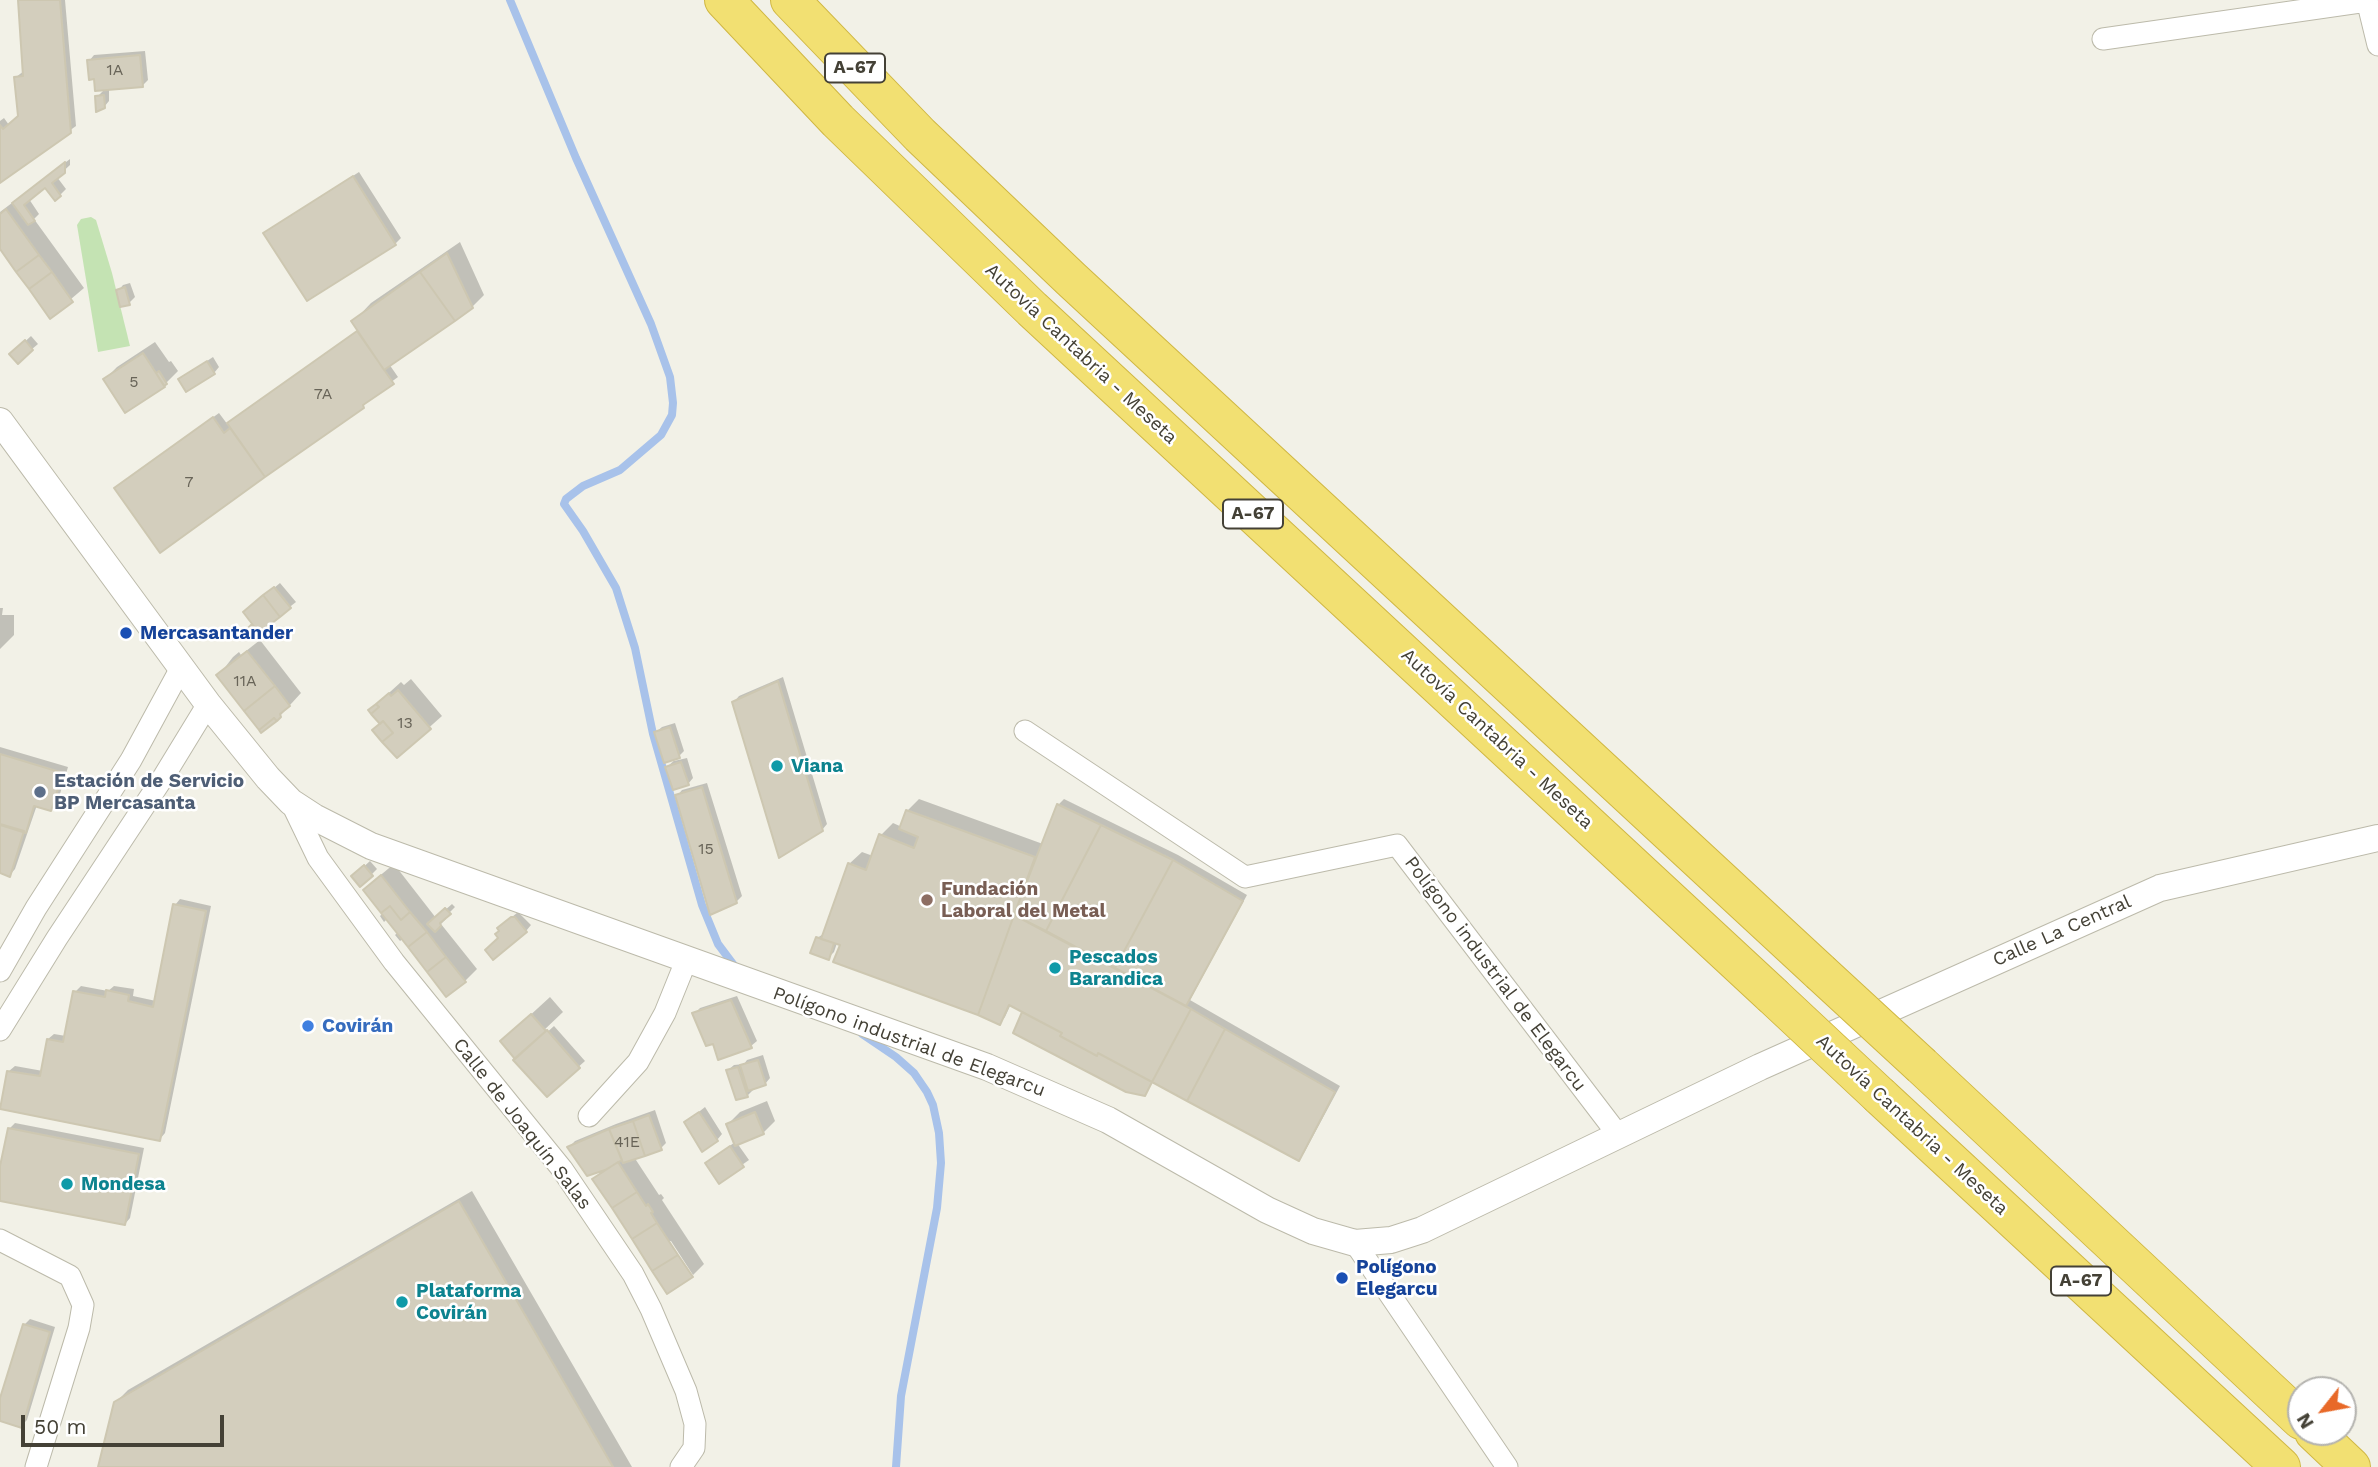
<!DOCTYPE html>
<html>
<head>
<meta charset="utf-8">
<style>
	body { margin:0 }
	#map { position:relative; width:2378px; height:1467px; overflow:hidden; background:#f2f1e7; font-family:"Work Sans",sans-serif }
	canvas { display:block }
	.north { position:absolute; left:2287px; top:1376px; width:70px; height:70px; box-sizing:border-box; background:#fff; border:2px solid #b4b3af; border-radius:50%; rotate:239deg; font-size:19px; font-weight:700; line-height:28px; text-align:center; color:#444136 }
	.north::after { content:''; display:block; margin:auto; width:24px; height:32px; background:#e86928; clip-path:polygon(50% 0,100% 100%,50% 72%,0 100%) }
	.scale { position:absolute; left:21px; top:1415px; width:203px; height:32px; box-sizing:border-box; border:4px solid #444136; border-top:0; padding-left:9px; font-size:21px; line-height:24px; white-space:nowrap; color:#444136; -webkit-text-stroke:5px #fff; paint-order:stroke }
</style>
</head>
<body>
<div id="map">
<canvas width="2378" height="1467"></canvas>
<div class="north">N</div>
<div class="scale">50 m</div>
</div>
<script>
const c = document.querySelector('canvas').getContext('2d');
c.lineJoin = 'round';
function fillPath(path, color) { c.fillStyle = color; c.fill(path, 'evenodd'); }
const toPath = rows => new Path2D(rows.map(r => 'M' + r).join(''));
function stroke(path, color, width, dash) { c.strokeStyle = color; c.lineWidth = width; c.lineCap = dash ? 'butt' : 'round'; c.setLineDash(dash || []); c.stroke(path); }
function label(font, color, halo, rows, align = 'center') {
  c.font = font + ' "Work Sans",sans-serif'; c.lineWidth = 5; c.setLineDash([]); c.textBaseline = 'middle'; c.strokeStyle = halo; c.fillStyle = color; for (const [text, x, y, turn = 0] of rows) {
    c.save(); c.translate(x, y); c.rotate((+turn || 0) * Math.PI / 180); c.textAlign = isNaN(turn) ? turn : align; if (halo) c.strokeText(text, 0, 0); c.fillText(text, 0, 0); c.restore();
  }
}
fillPath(toPath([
	[91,217,96,220,112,273,130,346,98,352,77,225,81,219]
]), '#c4e3b3');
fillPath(toPath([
	[20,0,65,0,76,126,0,181,0,121,4,118,9,125,20,116,16,77,24,71],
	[145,51,148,80,142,86,109,88,109,101,104,107,97,97,105,89,89,61,94,55],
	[70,159,70,165,57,177,66,189,60,195,55,199,46,186,29,199,39,214,34,219,84,288,51,316,0,246,0,212],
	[359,172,401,238,395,244,265,233],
	[460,242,484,295,472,307,389,364,398,377,368,399,363,407,264,475,116,488,219,413,228,425,359,330,353,322,371,303],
	[130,283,135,297,129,303,118,291,123,285],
	[31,336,38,344,18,361,17,349],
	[155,342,169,362,171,361,178,371,166,383,105,379,117,367],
	[213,357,219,367,214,373,180,379],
	[280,583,296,602,253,636,248,630,254,624,245,612],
	[0,608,3,608,2,615,14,615,14,635,0,649],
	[260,640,301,693,280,716,219,675,233,657,239,652,241,655],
	[783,677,827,824,822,830,734,702,739,696],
	[411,679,442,716,397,756,382,724,370,710,401,682,404,685],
	[675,723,684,751,674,761,687,758,693,778,688,784,667,767,678,757,656,732,662,727],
	[0,747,68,767,57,804,51,809,37,805,15,869,10,875,0,872],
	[707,783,742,896,736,902,677,796,682,790],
	[919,799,1043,844,1058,805,1064,799,1178,855,1247,895,1190,1000,1340,1086,1304,1153,1299,1159,1154,1081,1144,1094,1015,1032,1024,1011,1011,1004,1005,1017,1000,1023,842,944,837,943,834,952,828,958,817,938,825,933,849,864,862,852,873,856,881,835,893,823,902,827,907,811],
	[370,861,377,869,372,874,359,871],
	[394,864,436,918,452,904,455,907,445,917,446,919,441,924,477,969,465,981,403,939,400,941,395,935,398,932,387,919,384,922,380,916,383,913,377,878],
	[180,899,211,906,165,1133,160,1139,9,1071,15,1066,43,1071,48,1039,54,1034,66,1036,75,992,81,986,108,991,114,986,134,989,133,996,156,1001,175,905],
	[518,912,531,925,526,931,505,923],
	[737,996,757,1041,751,1046,719,1058,714,1042,694,1014,700,1008],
	[550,997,563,1012,541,1033,543,1036,554,1026,585,1061,547,1095,502,1041],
	[763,1055,770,1078,765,1084,752,1088,753,1090,747,1096,728,1070,734,1065,744,1064,747,1060],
	[767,1101,775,1121,763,1133,737,1143,749,1160,719,1181,707,1163,735,1142,728,1124,740,1112],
	[705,1107,722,1134,717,1140,686,1122],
	[655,1110,666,1143,661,1148,634,1157,659,1195,661,1194,664,1198,662,1200,704,1264,693,1275,671,1241,667,1241,595,1179,605,1168,569,1147,575,1141,616,1124],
	[15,1123,144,1148,130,1218,125,1224,0,1199,0,1175,9,1129],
	[472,1191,632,1467,99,1467,115,1403,128,1390],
	[30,1319,55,1327,27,1420,21,1426,0,1420,0,1404,24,1325]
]), '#0003');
stroke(toPath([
	[510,0,576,158,651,324,670,377,673,403,672,415,661,435,620,470,583,486,566,499,564,504,583,531,616,588,635,648,653,734,702,905,718,944,736,968],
	[862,1034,896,1057,914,1073,927,1092,933,1105,939,1133,941,1163,937,1208,901,1396,896,1467]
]), '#a8c2ea', 8);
const building = toPath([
	[18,0,60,0,71,133,0,183,0,125,3,129,18,116,14,77,23,76,18,0],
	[140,55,143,87,95,91,94,79,89,80,87,60,140,55],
	[104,95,105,108,96,112,95,96,104,95],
	[65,162,65,173,52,183,61,196,55,201,45,188,24,205,35,221,28,225,12,203,65,162],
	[353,176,396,245,307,301,263,233,353,176],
	[6,209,39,255,16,272,0,249,0,214,6,209],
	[447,253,473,308,455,321,420,272,447,253],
	[39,255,52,272,29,289,16,272,39,255],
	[52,272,73,302,50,319,29,289,52,272],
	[420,272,455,321,384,370,351,321,420,272],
	[125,287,130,305,120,307,116,290,125,287],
	[357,331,394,384,363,405,364,408,265,477,227,423,357,331],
	[25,340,33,350,18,364,9,354,25,340],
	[143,353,165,387,125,413,103,379,143,353],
	[207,361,215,374,186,392,178,379,207,361],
	[159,371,167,384,164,386,156,373,159,371],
	[213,417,224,433,230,428,265,477,160,553,114,488,213,417],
	[274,587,291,608,280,617,263,595,274,587],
	[263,595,280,617,259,633,243,612,263,595],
	[252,624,259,633,253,639,246,630,252,624],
	[247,651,275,686,244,711,216,675,247,651],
	[778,681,823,831,779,858,732,702,778,681],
	[275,686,290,706,280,714,281,717,277,721,274,718,259,730,244,711,275,686],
	[398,690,431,729,397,758,382,742,393,733,383,721,380,724,371,714,379,707,376,704,389,693,391,696,398,690],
	[376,704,379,707,371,714,368,710,376,704],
	[274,718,277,721,261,733,259,730,274,718],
	[383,721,393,733,382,742,372,730,383,721],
	[670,727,680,758,664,763,654,732,670,727],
	[0,754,63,773,51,811,34,806,26,833,0,825,0,754],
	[681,762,689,785,673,790,665,767,681,762],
	[702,787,737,903,710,915,675,795,702,787],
	[1057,804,1101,825,1046,931,1014,915,1057,804],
	[906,810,1035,857,978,1015,833,962,840,945,821,939,848,863,866,870,879,834,914,848,918,837,899,829,906,810],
	[0,824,24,831,10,877,0,873,0,824],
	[1101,825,1173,860,1115,968,1046,931,1101,825],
	[1173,860,1243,901,1186,1006,1115,968,1173,860],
	[364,865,373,876,360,887,351,876,364,865],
	[381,875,410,912,401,920,390,906,381,913,363,890,381,875],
	[173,904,206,911,160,1141,0,1109,7,1071,40,1076,47,1039,63,1042,73,991,105,997,106,990,129,995,128,1001,153,1007,173,904],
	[390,906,401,920,410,912,427,932,408,947,381,913,390,906],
	[445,908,451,914,440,923,441,926,435,932,427,924,445,908],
	[1014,915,1191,1009,1152,1082,1098,1053,1097,1056,1060,1036,1062,1033,1009,1005,1000,1025,978,1015,1014,915],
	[511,917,515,917,527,932,493,960,485,950,498,938,495,934,499,931,497,928,511,917],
	[427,932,446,957,427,972,408,947,427,932],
	[816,937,834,943,829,960,810,953,816,937],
	[446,957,466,982,446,997,427,972,446,957],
	[731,1000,752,1048,718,1060,713,1044,706,1046,692,1013,731,1000],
	[1191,1009,1225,1029,1187,1101,1152,1082,1191,1009],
	[1022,1012,1062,1033,1060,1036,1097,1056,1098,1053,1152,1082,1145,1096,1126,1092,1013,1033,1022,1012],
	[531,1014,546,1031,515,1059,500,1041,531,1014],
	[1225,1029,1335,1092,1299,1161,1187,1101,1225,1029],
	[547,1030,580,1068,547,1097,513,1060,547,1030],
	[758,1060,766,1085,748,1091,740,1065,758,1060],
	[738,1067,748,1097,736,1100,726,1070,738,1067],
	[699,1112,718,1141,702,1152,684,1122,699,1112],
	[755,1112,764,1134,735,1146,726,1124,755,1112],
	[649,1115,662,1150,645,1156,633,1121,649,1115],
	[633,1121,645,1156,623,1163,609,1129,633,1121],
	[8,1128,139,1154,125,1225,0,1201,0,1166,8,1128],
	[609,1129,622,1160,605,1170,587,1176,567,1147,609,1129],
	[730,1146,744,1167,719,1184,705,1163,730,1146],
	[618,1162,637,1192,612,1208,592,1179,618,1162],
	[637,1192,646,1206,648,1204,653,1212,651,1213,657,1223,632,1239,612,1208,637,1192],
	[459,1201,613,1467,98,1467,114,1402,459,1201],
	[657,1223,678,1255,652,1271,632,1239,657,1223],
	[678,1255,693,1277,667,1294,652,1271,678,1255],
	[23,1324,50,1332,22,1428,0,1421,0,1398,23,1324]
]);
fillPath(building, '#d3cebd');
stroke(building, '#cdc7b1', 2);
const minor = toPath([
	[2367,0,2378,45],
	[2103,39,2367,1],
	[1025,731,1245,877,1397,845,1619,1136],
	[291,802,318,858,394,962,562,1169,633,1274,651,1309,686,1391,695,1424,694,1448,681,1467],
	[0,971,36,908,131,760,181,668],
	[0,1030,57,938,164,776,208,704],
	[589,1116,638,1062,665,1013,686,961],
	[0,1240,70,1276,83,1305,79,1328,36,1467],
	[1355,1243,1507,1467]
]);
const tertiary = toPath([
	[0,421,208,704,268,778,291,802,314,817,371,846,987,1067,1108,1120,1267,1210,1313,1231,1355,1243,1391,1240,1422,1230,1760,1067,2160,888,2378,838]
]);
const motorway = toPath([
	[724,0,838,121,1032,309,1772,995],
	[790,0,920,135,1071,279,1820,972],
	[1922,1066,2301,1420],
	[1880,1096,2281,1467],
	[2314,1432,2351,1467]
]);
stroke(minor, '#bcbaaa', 23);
stroke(tertiary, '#bcbaaa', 28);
stroke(motorway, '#d0b743', 40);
stroke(minor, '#fff', 21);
stroke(tertiary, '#fff', 26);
stroke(motorway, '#f2e072', 38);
const motorwayBridge = toPath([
	[1820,972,1922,1066],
	[1772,995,1880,1096]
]);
stroke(motorwayBridge, '#d0b743', 40, []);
stroke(motorwayBridge, '#f2e072', 38);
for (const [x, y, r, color] of [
	[126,633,7,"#1a4fb4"],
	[777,766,7,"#0f9aa8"],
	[40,792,7,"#5c6f8a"],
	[927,900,7,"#8d6e63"],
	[1055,968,7,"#0f9aa8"],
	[308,1026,7,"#3f7fe0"],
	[67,1184,7,"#0f9aa8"],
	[1342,1278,7,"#1a4fb4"],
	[402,1302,7,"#0f9aa8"]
]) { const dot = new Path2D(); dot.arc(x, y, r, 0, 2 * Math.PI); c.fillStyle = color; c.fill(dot); stroke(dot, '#fff', 2.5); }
label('16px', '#686458', null, [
	["1A",115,70],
	["5",134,382],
	["7A",323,394],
	["7",189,482],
	["11A",245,681],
	["13",405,723],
	["15",706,849],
	["41E",627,1142]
]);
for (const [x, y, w] of [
	[855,68,60],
	[1253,514,60],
	[2081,1281,60]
]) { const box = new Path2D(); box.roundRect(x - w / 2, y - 14.5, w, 29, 5); c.fillStyle = '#fff'; c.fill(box); stroke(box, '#444136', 2); }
label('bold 18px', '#444136', null, [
	["A-67",855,68],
	["A-67",1253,514],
	["A-67",2081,1281]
]);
label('19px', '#444136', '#fff', [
	["Autovía Cantabria - Meseta",1081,354,43],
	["Autovía Cantabria - Meseta",1497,739,43],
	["Calle La Central",2062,931,-24],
	["Polígono industrial de Elegarcu",1495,974,53],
	["Polígono industrial de Elegarcu",909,1042,20],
	["Calle de Joaquín Salas",522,1124,52],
	["Autovía Cantabria - Meseta",1912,1125,43]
]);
label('bold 19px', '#164399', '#fff', [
	["Mercasantander",140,633],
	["Polígono",1356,1267],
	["Elegarcu",1356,1289]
], 'left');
label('bold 19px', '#0d838f', '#fff', [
	["Viana",791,766],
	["Pescados",1069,957],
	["Barandica",1069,979],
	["Mondesa",81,1184],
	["Plataforma",416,1291],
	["Covirán",416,1313]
], 'left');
label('bold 19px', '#4e5e75', '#fff', [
	["Estación de Servicio",54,781],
	["BP Mercasanta",54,803]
], 'left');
label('bold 19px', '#785e54', '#fff', [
	["Fundación",941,889],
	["Laboral del Metal",941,911]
], 'left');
label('bold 19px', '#366cbe', '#fff', [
	["Covirán",322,1026]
], 'left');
</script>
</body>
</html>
